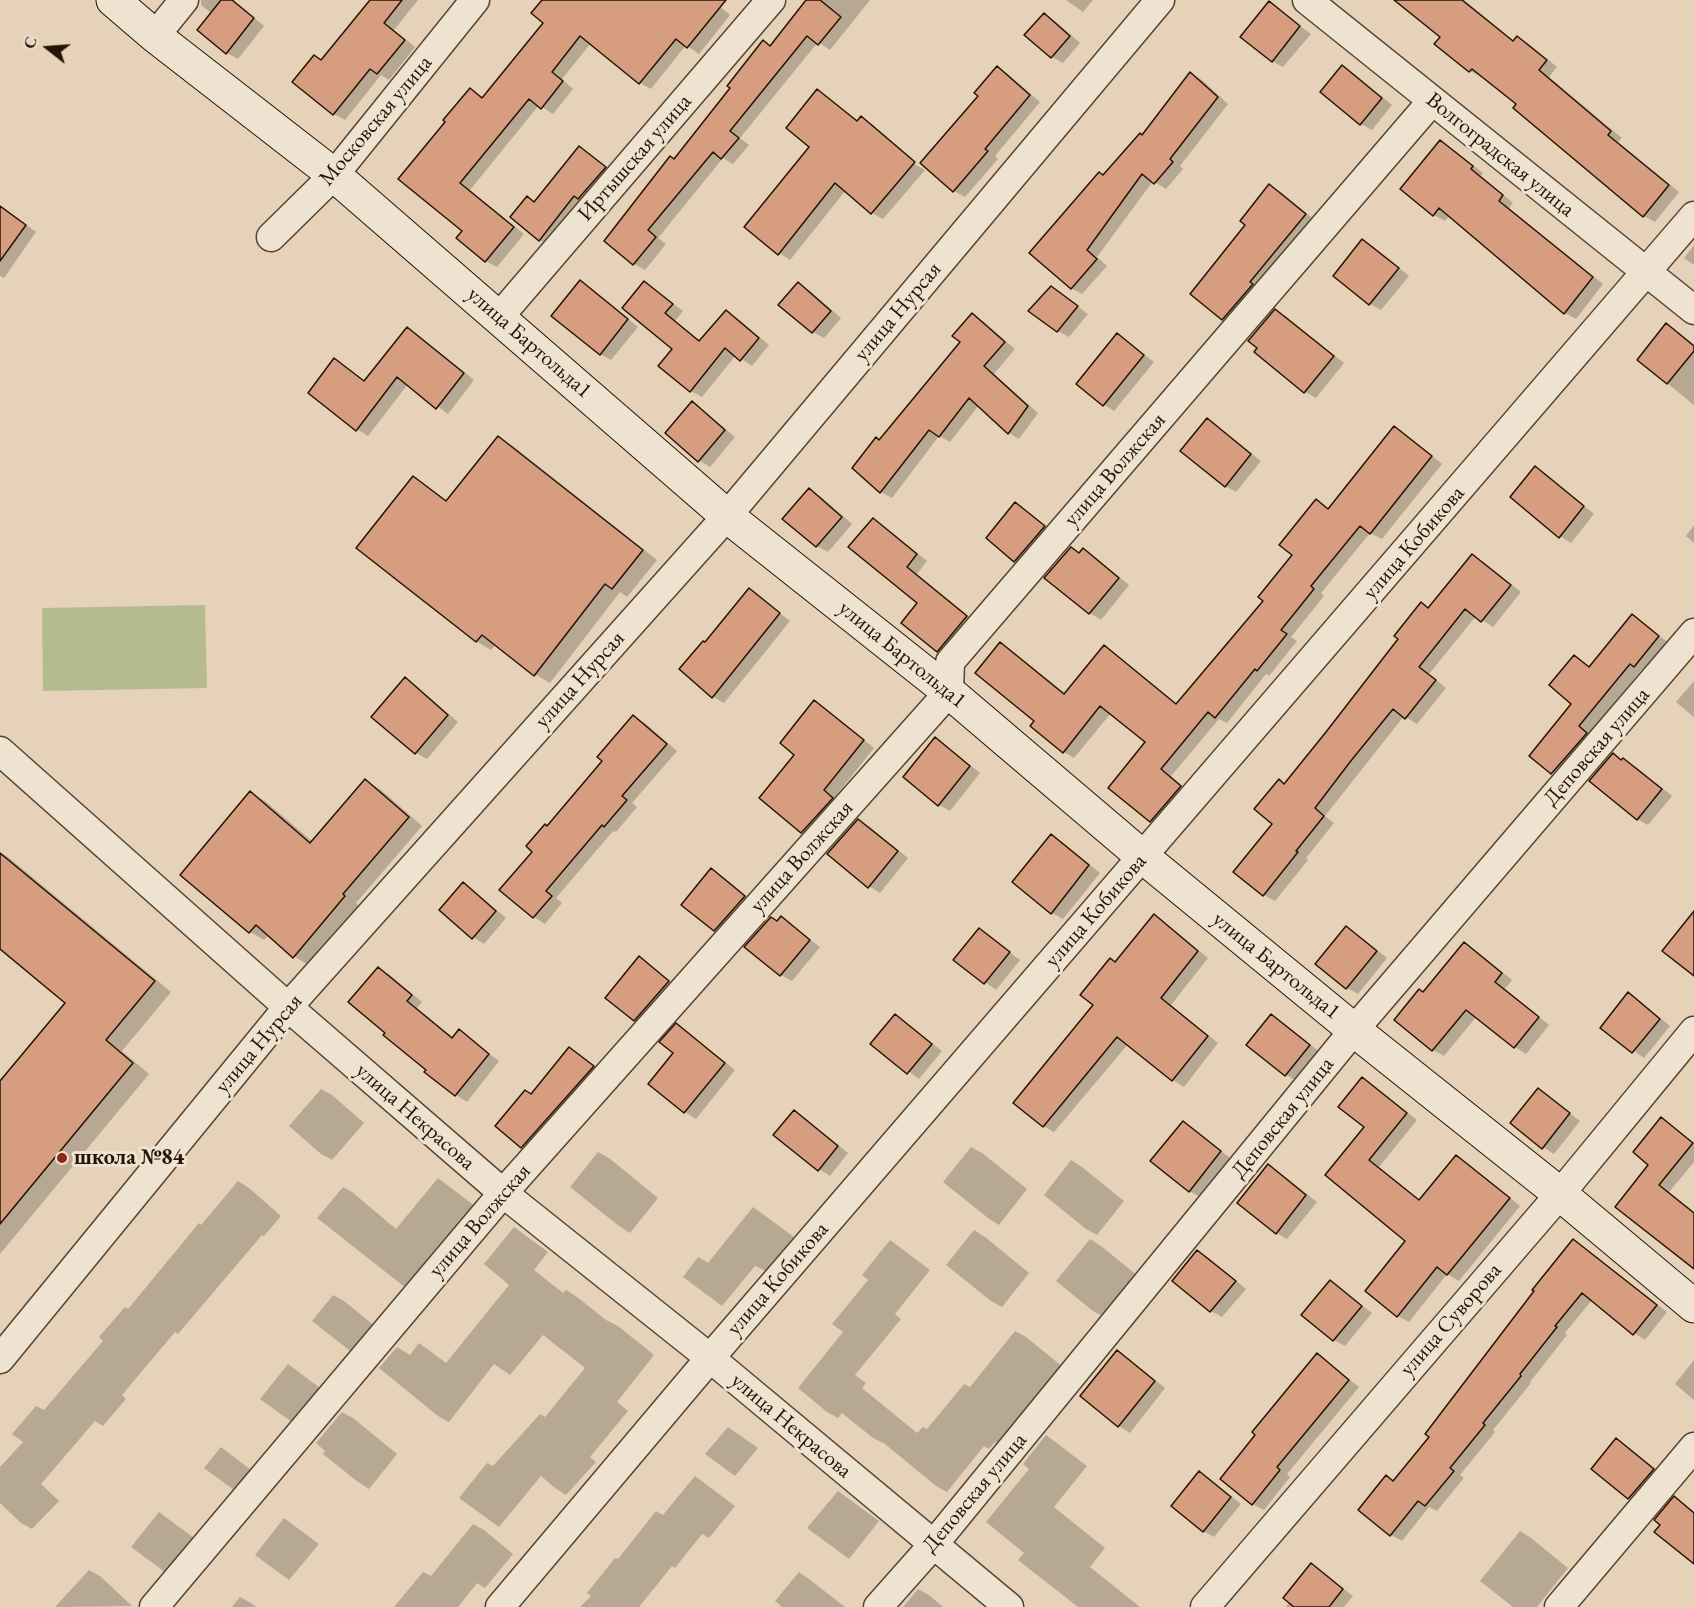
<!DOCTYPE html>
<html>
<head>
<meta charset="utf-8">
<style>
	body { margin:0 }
	#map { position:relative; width:1694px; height:1607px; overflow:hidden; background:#e5d2b8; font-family:"EB Garamond",serif }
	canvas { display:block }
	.north { position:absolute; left:18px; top:18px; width:60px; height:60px; -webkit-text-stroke:4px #eee2d1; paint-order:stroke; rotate:287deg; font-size:16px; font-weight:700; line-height:24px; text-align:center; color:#251403 }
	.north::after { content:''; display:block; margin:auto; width:21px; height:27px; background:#251403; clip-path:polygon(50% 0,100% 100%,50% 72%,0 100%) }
</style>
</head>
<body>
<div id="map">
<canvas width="1694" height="1607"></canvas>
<div class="north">С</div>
</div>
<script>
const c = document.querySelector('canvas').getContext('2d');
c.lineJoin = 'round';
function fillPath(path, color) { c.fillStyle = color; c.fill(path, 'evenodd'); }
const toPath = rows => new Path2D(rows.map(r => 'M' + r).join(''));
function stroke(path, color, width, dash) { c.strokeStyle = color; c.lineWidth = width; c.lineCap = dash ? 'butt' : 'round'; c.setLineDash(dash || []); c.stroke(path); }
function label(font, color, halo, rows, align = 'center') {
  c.font = font + ' "EB Garamond",serif'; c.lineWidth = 6; c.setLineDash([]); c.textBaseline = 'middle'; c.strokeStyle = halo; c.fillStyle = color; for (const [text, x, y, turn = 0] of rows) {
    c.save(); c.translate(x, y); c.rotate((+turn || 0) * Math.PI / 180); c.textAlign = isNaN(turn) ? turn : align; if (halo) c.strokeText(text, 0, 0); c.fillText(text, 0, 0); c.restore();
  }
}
fillPath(toPath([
	[205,605,207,688,43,691,42,608]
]), '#b6bb8e');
fillPath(toPath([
	[201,0,233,0,264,26,238,59,227,53,212,14,201,5],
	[371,0,418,0,394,30,415,47,389,80,381,75,345,120,334,114,294,82,322,61],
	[544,0,712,0,730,15,699,54,686,45,651,89,640,83,591,43,562,79,573,89,553,114,539,105,470,190,524,234,497,267,486,261,464,231,447,121,470,90,484,98,545,23],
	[808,0,870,0,830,50,818,42,740,138,749,145,733,164,723,158,658,238,666,244,645,270,634,264,606,241,732,88,764,42,771,47],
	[1066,0,1093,0,1083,12],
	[1414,0,1464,0,1515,42,1518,38,1529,44,1557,67,1549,77,1622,138,1618,142,1679,192,1655,222,1644,216,1518,104,1482,75,1481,77,1470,71],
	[1269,3,1311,34,1283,67,1272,61],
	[1044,14,1055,21,1080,43,1063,63,1052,57],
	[1342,67,1353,73,1392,105,1372,130,1361,124,1322,92],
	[997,68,1008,74,1040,102,995,156,998,159,965,197,954,191,927,167,980,95],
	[1191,74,1202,80,1228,104,1180,166,1183,169,1166,189,1153,181,1097,257,1107,266,1082,294,1071,288,1104,177,1142,136],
	[818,91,858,121,861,118,872,124,914,160,909,157,908,160,925,170,883,219,872,213,846,190,790,260,779,253,812,146],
	[1441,142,1451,148,1483,173,1481,176,1513,203,1509,208,1603,284,1576,319,1565,313,1450,215,1445,221,1434,215],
	[580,148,616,174,551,246,540,240,527,198,535,202],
	[1270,186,1281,192,1316,221,1234,325,1223,319,1247,225],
	[0,206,36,232,4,278,0,276],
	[1363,241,1374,247,1409,276,1381,310,1370,304,1335,276],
	[1694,245,1694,265,1684,258],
	[580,282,591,288,638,327,611,360,600,354],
	[644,282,683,311,675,321,701,341,726,312,737,318,769,345,752,366,736,355,702,397,691,391,660,366,674,348],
	[798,284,809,290,841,318,824,338,813,332],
	[1062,295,1088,314,1069,337,1058,331],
	[1276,310,1287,317,1344,363,1316,398,1305,392,1256,352],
	[972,315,983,321,1015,349,994,374,1038,413,1019,439,1009,433,979,405,950,442,939,436,892,498,881,492,854,468,880,441,962,342],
	[1666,325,1694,345,1694,405,1639,360],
	[408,329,418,335,474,380,448,414,408,384,368,436,357,429,335,360,365,382],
	[1117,335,1154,362,1114,411,1103,404],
	[692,403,703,410,735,437,710,467,699,460],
	[1207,420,1218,427,1261,461,1236,492,1225,486],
	[1394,427,1405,434,1442,464,1382,539,1370,533,1321,593,1324,596,1291,637,1297,641,1269,676,1266,674,1227,723,1219,719,1171,776,1191,793,1162,827,1151,821,1148,742,1111,713,1074,758,1064,752,1036,721,1000,644,1011,650,1066,694,1104,647,1115,654,1178,705,1265,601,1294,555,1316,501,1329,509],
	[498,438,513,446,657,560,627,597,620,592,550,683,535,674,496,644,491,650,476,641,414,477,447,501],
	[1535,468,1546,474,1594,514,1571,543,1560,536],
	[809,490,820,496,852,524,828,552,817,546],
	[1015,504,1055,533,1026,567,1015,561],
	[873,520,884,526,927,561,917,574,977,623,949,657,938,651,903,623,919,602],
	[1694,525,1694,543,1686,536],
	[1083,550,1094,556,1129,585,1101,620,1090,613,1046,577],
	[1472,556,1483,562,1521,592,1493,627,1476,616,1429,674,1446,688,1417,724,1404,716,1325,816,1334,823,1306,858,1308,860,1275,901,1264,895,1279,781,1285,785],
	[749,590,790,621,724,703,713,697,681,669,706,644],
	[1632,616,1669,643,1646,672,1642,669,1589,734,1563,779,1531,756,1573,703,1574,657,1590,667],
	[405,679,416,686,458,722,427,759,416,753],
	[1694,681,1694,717,1676,702],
	[815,702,826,709,874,748,834,798,843,805,813,838,802,832,761,798,796,755],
	[634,717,645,723,677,751,632,803,637,807,616,832,613,831,556,898,562,903,545,924,534,917,501,890,534,851,548,827,604,761],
	[935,739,946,746,980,773,950,811,939,805],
	[1613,755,1635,766,1672,796,1648,825,1637,819],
	[365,781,380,789,422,826,356,903,359,906,308,965,294,956,269,935,264,940,250,932,182,874,250,793,265,801,313,842],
	[859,821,870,827,908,858,880,893,869,886],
	[1051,836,1062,842,1100,873,1063,919,1052,913],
	[0,852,8,857,171,992,122,1051,149,1074,0,1254,0,1083,67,1003,0,947],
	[711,870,722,876,755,903,726,936,715,930],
	[463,884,474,891,506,918,484,944,473,937],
	[1154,916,1165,923,1208,958,1171,1005,1218,1043,1184,1087,1173,1080,1128,1044,1054,1132,1043,1126,1095,1005,1116,963],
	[781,918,820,947,792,981,781,975,778,922],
	[1347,927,1387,958,1358,994,1347,988],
	[980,930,1020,960,996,990,956,960],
	[1464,943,1475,950,1512,980,1505,989,1549,1025,1526,1054,1515,1047,1477,1016,1444,1056,1433,1050,1396,1020,1424,994],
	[639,958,679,988,645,1027,634,1020],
	[379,969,390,975,422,1002,417,1008,454,1038,459,1031,499,1061,467,1102,456,1095,428,1070],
	[1629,994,1640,1001,1670,1026,1644,1058,1602,1028],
	[895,1016,906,1023,942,1051,919,1079,872,1044],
	[1272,1016,1283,1023,1320,1052,1297,1081,1286,1075,1248,1045],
	[676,1025,687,1032,735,1070,696,1119,685,1112,650,1083,675,1053],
	[569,1049,604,1074,533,1153,522,1146,532,1095],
	[1362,1079,1373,1085,1417,1120,1379,1167,1421,1201,1456,1157,1467,1163,1520,1206,1459,1281,1447,1274,1409,1322,1398,1316,1407,1241,1327,1175,1366,1127],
	[321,1089,332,1095,364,1123,332,1160,321,1154,289,1126],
	[1539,1090,1580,1121,1554,1154,1543,1147],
	[794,1111,805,1118,848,1153,830,1176,819,1169],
	[1662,1119,1694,1143,1694,1162,1669,1192,1694,1214,1694,1267,1617,1206,1651,1164],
	[1183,1123,1194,1129,1231,1159,1200,1197,1189,1191],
	[971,1147,982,1153,1027,1189,999,1225,988,1218,943,1182],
	[598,1152,609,1158,658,1198,630,1233,619,1226,570,1187],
	[1071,1160,1082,1167,1124,1201,1097,1235,1086,1229,1044,1195],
	[1268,1166,1279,1172,1317,1202,1287,1239,1277,1233],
	[438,1178,480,1210,411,1292,317,1218,343,1187,352,1192,396,1229],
	[238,1181,249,1188,281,1216,264,1236,262,1235,178,1334,175,1332,122,1395,126,1399,103,1426,95,1421,41,1484,59,1501,32,1529,21,1523,0,1503,0,1467,23,1442,12,1434,36,1406,44,1410,103,1341,99,1337,125,1307,128,1309,199,1223,201,1225],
	[753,1207,794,1237,766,1271,755,1266,722,1306,683,1277,698,1257,708,1263],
	[514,1227,548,1252,534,1270,563,1293,566,1290,577,1297,606,1320,618,1326,654,1355,617,1402,628,1411,590,1457,596,1462,566,1495,555,1488,541,1476,499,1527,459,1498,487,1463,493,1466,540,1414,545,1417,585,1368,543,1335,510,1375,494,1364,449,1422,438,1416,379,1368,397,1347,410,1355,419,1343,446,1363,509,1285,484,1264],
	[974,1230,985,1237,1029,1273,1002,1307,991,1301,946,1265],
	[1090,1239,1101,1246,1138,1276,1104,1317,1093,1311,1056,1281],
	[890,1240,930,1270,895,1314,901,1319,855,1375,866,1383,862,1388,917,1433,923,1427,927,1429,964,1384,970,1387,1015,1331,1026,1337,1063,1367,1007,1449,995,1442,989,1449,984,1446,947,1492,936,1486,885,1444,873,1438,842,1413,838,1418,827,1412,798,1388,843,1332,832,1324,868,1280,862,1275],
	[1573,1241,1584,1247,1667,1312,1645,1340,1634,1333,1592,1300,1565,1333,1567,1335,1530,1382,1531,1383,1493,1430,1495,1432,1460,1475,1464,1478,1437,1511,1429,1507,1402,1541,1391,1535,1386,1477,1394,1482,1431,1437],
	[1198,1252,1209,1258,1246,1289,1222,1317,1211,1311,1174,1281],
	[1330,1282,1372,1313,1345,1346,1334,1340,1304,1315],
	[333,1295,344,1301,381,1331,360,1357,349,1350,312,1321],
	[1117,1352,1128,1358,1165,1388,1130,1433,1119,1426,1082,1396],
	[1317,1355,1328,1362,1359,1387,1287,1474,1290,1477,1264,1510,1253,1504],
	[1694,1360,1694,1400,1675,1384],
	[288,1364,328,1394,300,1428,260,1399],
	[342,1412,353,1418,397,1454,369,1489,358,1482,323,1454,325,1451,316,1443],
	[728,1427,758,1448,735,1476,705,1454],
	[1046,1435,1087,1466,1054,1507,1105,1548,1090,1567,1140,1607,1078,1607,1018,1560,1024,1553,986,1522,1029,1469,1023,1464],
	[1616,1440,1627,1446,1664,1476,1640,1504,1629,1498,1593,1469],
	[221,1447,259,1476,242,1496,204,1468],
	[1199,1473,1210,1479,1241,1504,1214,1537,1203,1531],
	[695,1476,735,1506,709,1538,702,1534,675,1568,672,1566,639,1607,580,1607,591,1596,587,1593,615,1558,618,1559,656,1511,663,1515],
	[838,1491,879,1521,849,1559,807,1528],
	[159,1512,202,1544,173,1578,131,1547],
	[284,1518,319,1544,289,1580,255,1555],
	[473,1524,484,1530,513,1554,485,1588,477,1583,458,1607,394,1607,423,1572,431,1576],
	[1520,1531,1531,1538,1568,1568,1537,1607,1513,1607,1480,1581],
	[1312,1565,1353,1596,1344,1607,1286,1607],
	[89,1570,100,1576,132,1606,55,1607],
	[799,1572,809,1579,845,1607,782,1607,775,1601],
	[918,1589,929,1595,943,1607,903,1607],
	[240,1597,251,1603,256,1607,232,1607]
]), '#0003');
const building = toPath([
	[221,0,232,0,254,18,226,54,197,30,221,0],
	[370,0,402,0,384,23,405,40,377,74,370,69,333,115,292,82,314,55,321,60,370,0],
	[542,0,726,0,687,48,676,39,639,84,580,36,552,72,563,81,541,109,529,99,460,183,514,227,485,262,456,238,462,231,398,179,445,122,443,120,470,88,482,98,543,23,531,13,542,0],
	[806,0,820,0,841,17,818,45,807,36,730,131,739,138,721,159,713,152,648,230,656,237,633,265,604,241,670,156,674,159,730,88,727,86,763,40,770,46,806,0],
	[1394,0,1462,0,1513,41,1517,36,1547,60,1539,70,1611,131,1608,135,1669,185,1643,217,1513,108,1516,104,1472,69,1469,72,1434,44,1440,37,1394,0],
	[1269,1,1300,26,1272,62,1240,37,1269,1],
	[1044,13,1070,36,1051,58,1024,35,1044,13],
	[1342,65,1382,98,1360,125,1320,92,1342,65],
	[997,66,1030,95,985,149,988,151,953,192,920,163,978,96,974,93,997,66],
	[1190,72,1218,97,1170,159,1173,162,1154,184,1142,174,1087,250,1097,259,1071,289,1029,253,1099,172,1103,175,1140,133,1142,135,1190,72],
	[817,89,857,121,861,116,915,162,871,214,835,183,778,255,744,227,809,147,786,128,817,89],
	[1440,140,1473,166,1471,169,1503,195,1499,201,1593,277,1564,314,1439,208,1433,216,1400,189,1440,140],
	[579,146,606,167,578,199,574,196,539,241,510,217,527,196,534,202,579,146],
	[1269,184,1306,214,1250,282,1253,284,1222,320,1190,294,1245,225,1240,221,1269,184],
	[0,206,26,225,0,261,0,206],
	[1362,239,1399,268,1369,305,1333,276,1362,239],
	[580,280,628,319,600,355,551,316,580,280],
	[644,281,673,304,665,313,699,341,726,310,759,338,740,361,725,348,690,392,658,366,672,349,622,308,644,281],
	[798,282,831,311,812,333,778,305,798,282],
	[1051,286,1078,306,1057,332,1028,311,1051,286],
	[1275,309,1334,356,1304,393,1254,352,1257,348,1248,341,1275,309],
	[972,313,1005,342,984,366,1028,406,1008,434,969,398,939,437,929,430,880,493,852,468,876,437,879,440,960,342,952,336,972,313],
	[1666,323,1694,346,1694,351,1667,384,1637,360,1666,323],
	[407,327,464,373,436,409,397,377,356,431,308,393,334,358,364,381,407,327],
	[1117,333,1144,355,1103,406,1076,384,1117,333],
	[692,401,725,430,698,462,665,433,692,401],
	[1207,418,1251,454,1225,487,1180,451,1207,418],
	[1394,426,1432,456,1370,534,1360,526,1311,586,1314,589,1281,630,1287,634,1257,671,1255,669,1215,718,1208,712,1161,769,1181,786,1150,822,1108,788,1145,742,1100,706,1063,753,1030,726,1034,721,975,673,1000,642,1064,694,1104,645,1176,704,1263,601,1258,597,1292,555,1279,545,1316,499,1328,509,1394,426],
	[498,436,643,550,612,589,605,584,534,676,482,635,476,642,356,548,413,476,446,501,498,436],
	[1535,466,1584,506,1559,538,1510,497,1535,466],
	[809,488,842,517,816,547,782,519,809,488],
	[1015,502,1045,526,1014,562,986,538,1015,502],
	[873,518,917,554,907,567,967,616,937,652,901,623,917,603,848,547,873,518],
	[1071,547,1079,553,1083,548,1119,578,1089,614,1044,578,1071,547],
	[1472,554,1511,585,1481,622,1465,609,1419,667,1436,680,1405,719,1393,709,1350,762,1315,808,1324,816,1296,851,1298,852,1263,896,1233,872,1272,824,1254,809,1279,779,1284,784,1326,732,1398,639,1394,636,1421,602,1428,608,1472,554],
	[749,588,780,613,712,698,679,669,703,641,705,642,749,588],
	[1632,614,1659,636,1634,667,1630,664,1579,726,1587,733,1551,774,1529,756,1571,704,1549,685,1574,655,1589,667,1632,614],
	[405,677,448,715,415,754,371,717,405,677],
	[814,700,864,740,824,790,833,798,801,833,759,798,794,755,780,743,814,700],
	[633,715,667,744,622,796,627,800,604,827,602,825,546,891,552,896,533,918,499,890,532,852,526,846,545,824,547,826,602,761,597,757,633,715],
	[935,737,970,766,938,806,903,777,935,737],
	[1613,753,1621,760,1623,758,1662,789,1637,820,1589,781,1613,753],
	[365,779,409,817,343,894,345,896,293,958,256,925,249,933,180,875,250,791,310,843,365,779],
	[858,819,898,851,868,888,827,854,858,819],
	[1051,834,1089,865,1051,914,1012,882,1051,834],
	[0,853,155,981,106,1040,133,1063,0,1224,0,1081,65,1003,0,949,0,853],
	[711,868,745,896,714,931,681,905,711,868],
	[463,882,496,911,472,939,439,910,463,882],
	[1694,911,1694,976,1662,951,1694,911],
	[1154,914,1198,951,1161,998,1208,1036,1172,1081,1117,1037,1043,1127,1013,1103,1093,1005,1080,995,1110,958,1115,962,1154,914],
	[781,916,810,940,780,976,744,947,771,917,777,921,781,916],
	[1346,926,1377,951,1346,989,1315,964,1346,926],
	[979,928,1010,952,984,984,953,960,979,928],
	[1464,942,1502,973,1495,982,1539,1017,1514,1048,1466,1010,1432,1051,1394,1020,1419,989,1423,992,1464,942],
	[639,956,669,981,634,1021,605,998,639,956],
	[378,967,412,995,407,1001,452,1038,459,1029,489,1054,455,1096,424,1072,426,1070,383,1035,385,1033,348,1002,378,967],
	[1628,992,1660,1019,1632,1053,1600,1028,1628,992],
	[895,1014,932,1044,907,1074,870,1044,895,1014],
	[1271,1014,1310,1045,1285,1076,1246,1045,1271,1014],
	[676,1023,725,1063,684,1113,648,1084,673,1053,659,1042,676,1023],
	[569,1047,594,1066,521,1148,495,1126,525,1090,531,1094,569,1047],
	[1362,1077,1407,1113,1369,1160,1419,1200,1456,1155,1510,1198,1447,1275,1437,1267,1397,1317,1365,1291,1405,1241,1325,1175,1364,1127,1338,1107,1362,1077],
	[1538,1088,1570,1113,1542,1149,1510,1123,1538,1088],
	[794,1110,838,1146,818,1171,773,1135,794,1110],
	[1661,1117,1693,1143,1659,1185,1694,1213,1694,1269,1615,1207,1648,1165,1633,1152,1661,1117],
	[1183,1121,1221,1151,1189,1192,1150,1161,1183,1121],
	[1268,1164,1306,1195,1276,1234,1237,1203,1268,1164],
	[1573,1239,1657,1305,1633,1335,1582,1293,1555,1326,1557,1327,1520,1374,1521,1376,1483,1423,1485,1425,1450,1468,1454,1471,1425,1506,1418,1501,1390,1536,1358,1510,1386,1475,1393,1481,1429,1437,1425,1434,1534,1291,1532,1290,1573,1239],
	[1197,1250,1236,1281,1210,1312,1172,1281,1197,1250],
	[1330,1280,1362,1306,1333,1341,1301,1315,1330,1280],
	[1117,1350,1155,1381,1118,1427,1080,1396,1117,1350],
	[1317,1353,1349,1380,1277,1467,1280,1470,1252,1505,1220,1479,1255,1435,1252,1432,1317,1353],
	[1616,1438,1654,1469,1628,1499,1591,1469,1616,1438],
	[1199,1471,1231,1497,1203,1532,1171,1506,1199,1471],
	[1674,1496,1694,1513,1694,1564,1654,1532,1660,1525,1654,1520,1674,1496],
	[1311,1563,1343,1589,1329,1607,1294,1607,1283,1598,1311,1563]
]);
fillPath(building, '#d79d81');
stroke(building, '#251403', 1.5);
const street = toPath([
	[1307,0,1694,310],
	[155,36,184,0],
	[271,237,334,175,475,0],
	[499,317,771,0],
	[0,751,288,1007,503,1193,710,1358,1009,1607],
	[0,1359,288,1007,727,516,1160,0],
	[154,1607,503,1193,949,692,950,662,1432,101],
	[500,1607,710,1358,1694,216],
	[878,1607,933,1545,1354,1030,1694,633],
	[1205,1607,1560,1194,1694,1031],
	[1559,1607,1694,1447]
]);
const secondary = toPath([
	[113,0,155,36,334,175,727,516,949,692,1143,857,1354,1030,1560,1194,1694,1306]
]);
stroke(street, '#554430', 31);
stroke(secondary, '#251403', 35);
stroke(street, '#eee2d1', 28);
stroke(secondary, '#eee2d1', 33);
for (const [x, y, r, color] of [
	[62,1158,6,"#8f2418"]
]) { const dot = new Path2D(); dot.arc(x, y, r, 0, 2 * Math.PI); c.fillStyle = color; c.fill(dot); stroke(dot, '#eee2d1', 2); }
label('22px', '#251403', '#eee2d1', [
	["Московская улица",376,121,-50],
	["Волгоградская улица",1500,155,39],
	["Иртышская улица",635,158,-49],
	["улица Нурсая",898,312,-50],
	["улица Бартольда1",529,343,41],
	["улица Волжская",1115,470,-49],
	["улица Кобикова",1414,543,-49],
	["улица Бартольда1",902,655,39],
	["улица Нурсая",580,680,-48],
	["Деповская улица",1597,747,-49],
	["улица Волжская",802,857,-48],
	["улица Кобикова",1096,911,-49],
	["улица Бартольда1",1276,966,39],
	["улица Нурсая",259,1044,-50],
	["улица Некрасова",415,1117,41],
	["Деповская улица",1283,1118,-51],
	["улица Волжская",480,1221,-49],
	["улица Кобикова",778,1279,-49],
	["улица Суворова",1451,1320,-49],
	["улица Некрасова",791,1426,40],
	["Деповская улица",975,1493,-50]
]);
label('bold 22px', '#251403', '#eee2d1', [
	["школа №84",74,1158]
], 'left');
</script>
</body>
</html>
